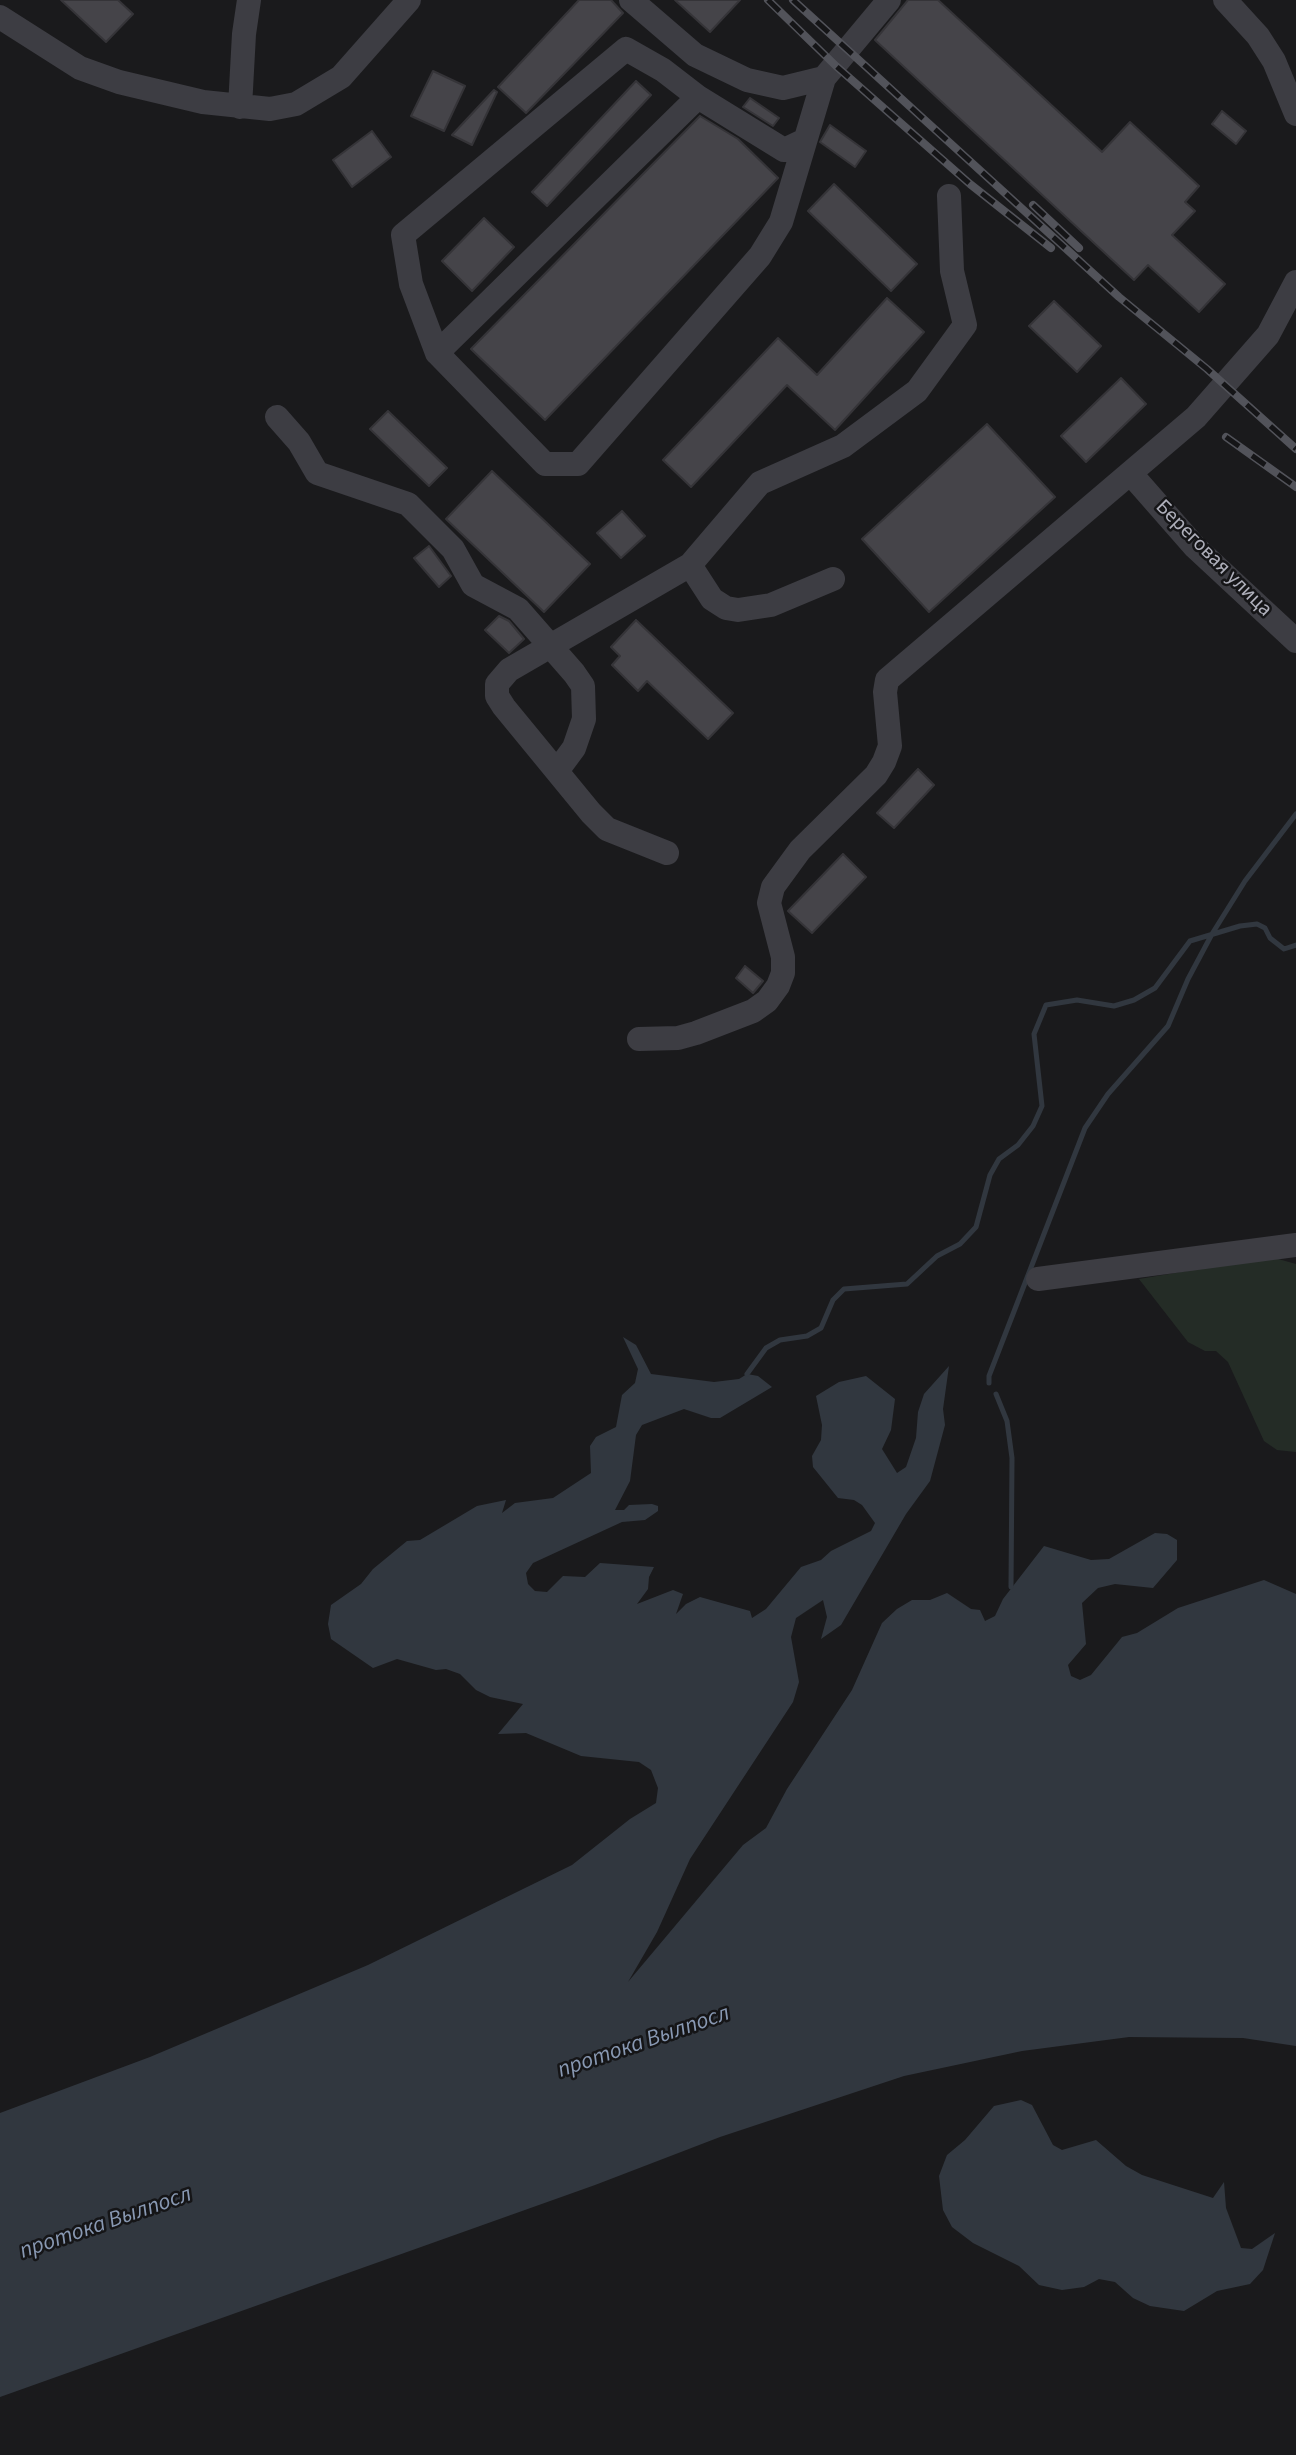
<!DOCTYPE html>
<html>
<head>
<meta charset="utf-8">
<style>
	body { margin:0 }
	canvas { display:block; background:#1a1a1c }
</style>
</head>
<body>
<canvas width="1296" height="2455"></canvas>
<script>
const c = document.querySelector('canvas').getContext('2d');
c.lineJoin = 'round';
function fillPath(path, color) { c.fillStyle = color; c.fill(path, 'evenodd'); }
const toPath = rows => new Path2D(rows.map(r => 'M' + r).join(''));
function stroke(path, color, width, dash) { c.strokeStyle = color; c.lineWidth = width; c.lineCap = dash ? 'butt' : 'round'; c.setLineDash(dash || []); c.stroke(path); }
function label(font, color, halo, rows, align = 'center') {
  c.font = font + ' "Source Sans 3",sans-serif'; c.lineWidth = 5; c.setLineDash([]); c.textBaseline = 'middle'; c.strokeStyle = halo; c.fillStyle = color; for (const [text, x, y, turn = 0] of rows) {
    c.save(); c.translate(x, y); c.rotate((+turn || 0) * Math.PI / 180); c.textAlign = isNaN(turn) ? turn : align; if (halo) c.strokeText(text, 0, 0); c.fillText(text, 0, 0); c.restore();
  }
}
fillPath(toPath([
	[1271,1257,1296,1264,1296,1452,1277,1450,1264,1441,1228,1362,1216,1351,1205,1351,1188,1342,1139,1279]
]), '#242c26');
fillPath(toPath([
	[623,1337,636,1345,651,1374,714,1382,739,1379,747,1374,758,1376,772,1387,720,1418,711,1418,684,1409,642,1425,636,1435,630,1481,615,1510,624,1510,629,1505,652,1504,658,1506,658,1511,645,1520,622,1522,533,1563,526,1573,528,1584,535,1591,547,1592,563,1576,585,1577,600,1563,654,1567,649,1577,648,1589,637,1604,673,1590,683,1594,676,1614,686,1604,700,1597,750,1611,752,1618,766,1609,801,1567,821,1560,831,1551,871,1531,875,1523,862,1505,854,1500,838,1498,813,1467,812,1456,821,1440,822,1425,816,1396,839,1382,866,1376,895,1399,891,1430,882,1449,897,1473,906,1467,916,1438,918,1412,924,1394,949,1366,943,1409,945,1425,930,1481,906,1514,841,1625,821,1639,827,1617,823,1600,796,1618,791,1637,799,1682,793,1702,690,1859,657,1932,628,1982,743,1845,766,1828,787,1789,852,1690,882,1623,897,1609,912,1600,930,1600,947,1593,971,1609,980,1610,985,1621,995,1616,1003,1599,1044,1546,1091,1560,1109,1559,1155,1533,1167,1534,1177,1540,1177,1560,1153,1588,1115,1584,1098,1588,1082,1603,1086,1644,1068,1665,1071,1676,1080,1680,1091,1675,1122,1637,1137,1633,1178,1608,1264,1580,1296,1594,1296,2046,1243,2038,1129,2037,1022,2051,904,2076,720,2137,595,2185,0,2397,0,2113,150,2057,368,1965,572,1865,630,1819,656,1803,658,1788,651,1770,639,1762,581,1756,526,1733,498,1734,523,1704,490,1697,476,1690,460,1674,446,1669,436,1670,397,1659,373,1668,331,1639,328,1624,331,1605,361,1584,373,1569,407,1541,420,1540,477,1506,506,1500,502,1513,515,1503,553,1498,591,1473,590,1446,596,1437,616,1427,622,1395,635,1383,638,1369],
	[1021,2100,1032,2105,1053,2145,1062,2150,1096,2140,1126,2166,1142,2175,1213,2198,1224,2182,1226,2208,1241,2248,1252,2249,1275,2233,1263,2270,1250,2284,1217,2291,1184,2311,1150,2306,1133,2298,1115,2282,1099,2279,1084,2287,1062,2290,1039,2285,1019,2266,973,2243,952,2227,943,2210,939,2176,947,2155,965,2140,994,2106]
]), '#31373f');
stroke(toPath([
	[747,1374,766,1348,780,1340,807,1336,821,1328,833,1300,844,1289,907,1284,937,1256,960,1244,976,1227,990,1175,999,1159,1018,1145,1033,1126,1042,1106,1034,1034,1046,1005,1077,1000,1114,1006,1134,1000,1155,988,1190,941,1240,926,1257,924,1265,928,1270,938,1284,949,1296,945],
	[989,1383,989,1376,1085,1128,1108,1094,1168,1026,1188,979,1212,934,1245,881,1296,814],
	[996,1394,1007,1421,1012,1458,1011,1587]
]), '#31373f', 5);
const building = toPath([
	[61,0,118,0,133,14,106,42,61,0],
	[579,0,611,0,623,13,526,113,498,87,579,0],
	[675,0,740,0,710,32,675,0],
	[908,0,938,0,1102,152,1130,122,1199,186,1185,202,1195,211,1172,235,1225,284,1199,312,1148,265,1134,280,875,40,908,0],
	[433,71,465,86,444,131,411,116,433,71],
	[636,81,651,95,547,206,532,192,636,81],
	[494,90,497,92,472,145,452,135,494,90],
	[750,98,779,118,773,126,743,107,750,98],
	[1222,111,1246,131,1236,144,1212,124,1222,111],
	[700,116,738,139,778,178,545,420,471,349,700,116],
	[830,125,866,151,855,167,820,142,830,125],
	[372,131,391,157,352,187,333,160,372,131],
	[834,184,917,264,891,291,808,211,834,184],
	[484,218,514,247,472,291,442,261,484,218],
	[887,298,924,332,835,430,787,385,691,487,663,460,778,338,817,375,887,298],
	[1054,301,1101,346,1077,372,1029,326,1054,301],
	[1121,378,1146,404,1086,462,1061,436,1121,378],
	[388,411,447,468,429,486,370,429,388,411],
	[987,424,1055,497,929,612,862,539,987,424],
	[492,471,590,564,544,612,446,519,492,471],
	[622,511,645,536,621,558,597,533,622,511],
	[429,546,451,576,439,587,414,558,429,546],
	[499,616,509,621,524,639,509,653,485,630,499,616],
	[636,620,733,713,708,739,647,681,638,691,612,665,620,656,611,647,636,620],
	[918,769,934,785,894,828,877,813,918,769],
	[843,854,866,877,812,933,788,911,843,854],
	[745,966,763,981,753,993,736,978,745,966]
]);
fillPath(building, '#454449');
stroke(building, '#353438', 2);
stroke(toPath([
	[631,0,695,55,747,80,783,88,824,78,889,0],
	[1225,0,1258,36,1274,61,1296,114],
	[0,17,80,68,119,82,203,102,270,109,296,104,341,77,409,0],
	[240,107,244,34,249,0],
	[805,140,784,150,698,97,663,70,626,49,403,235,411,284,437,353,545,464,578,464,760,256,781,222,824,78],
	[437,353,698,97],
	[277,417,299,442,317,473,408,504,453,549,473,585,518,609,574,673,583,686,584,719,574,748,557,771],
	[1131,474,1195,547,1296,641],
	[690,565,760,483,843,446,917,391,965,325,952,271,949,196],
	[667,853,607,829,591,813,504,707,497,696,497,684,509,670,690,565,712,599,726,608,738,610,771,605,833,579],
	[639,1039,678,1038,696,1033,753,1011,767,1001,778,986,783,973,783,957,769,903,773,887,800,850,876,775,884,762,890,746,885,692,887,680,1196,417,1268,335,1296,282],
	[1038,1279,1296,1245]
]), '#3d3d43', 24);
const rail = toPath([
	[768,0,836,66,970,184,1051,248],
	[793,0,1119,297,1207,369,1296,449],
	[1033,205,1079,248],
	[1226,437,1296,487]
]);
stroke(rail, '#52535a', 8);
stroke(rail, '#151517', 5, [16]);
label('21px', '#aeafba', '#151517', [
	["Береговая улица",1213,559,45]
]);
label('italic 23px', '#8898b2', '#151517', [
	["протока Вылпосл",644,2043,-19],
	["протока Вылпосл",106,2224,-19]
]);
</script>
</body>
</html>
